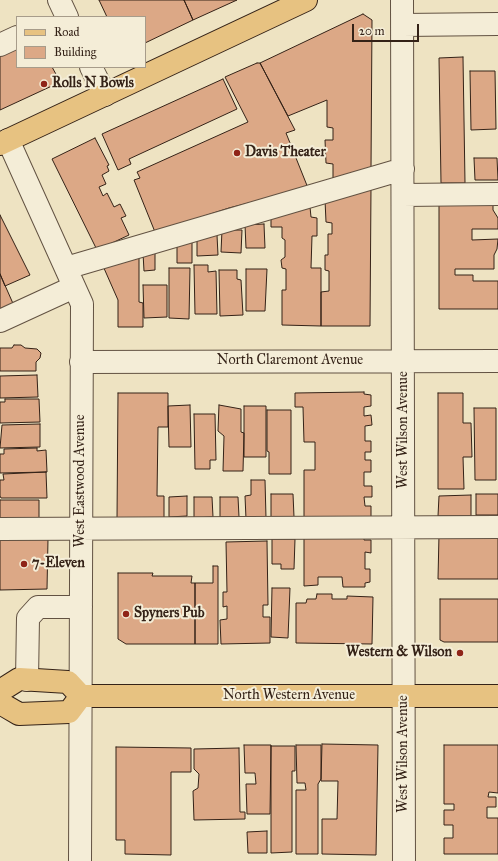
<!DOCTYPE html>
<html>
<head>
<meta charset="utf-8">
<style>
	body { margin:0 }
	#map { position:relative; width:498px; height:861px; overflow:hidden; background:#eee3c2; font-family:"IM FELL Great Primer",serif }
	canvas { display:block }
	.legend { position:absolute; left:16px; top:16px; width:130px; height:52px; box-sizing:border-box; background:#f4edd7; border:1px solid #a79c8a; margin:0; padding:5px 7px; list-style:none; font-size:12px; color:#342217 }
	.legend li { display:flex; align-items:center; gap:8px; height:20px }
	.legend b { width:20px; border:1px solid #a79c8a }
	.scale { position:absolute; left:352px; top:24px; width:67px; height:18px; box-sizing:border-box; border:2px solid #342217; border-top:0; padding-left:5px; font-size:12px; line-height:14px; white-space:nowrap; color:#342217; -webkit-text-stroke:3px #f4edd7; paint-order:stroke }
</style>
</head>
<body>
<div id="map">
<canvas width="498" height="861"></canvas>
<ul class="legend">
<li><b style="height:5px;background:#e7c281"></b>Road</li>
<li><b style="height:11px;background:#dca886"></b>Building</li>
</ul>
<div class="scale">20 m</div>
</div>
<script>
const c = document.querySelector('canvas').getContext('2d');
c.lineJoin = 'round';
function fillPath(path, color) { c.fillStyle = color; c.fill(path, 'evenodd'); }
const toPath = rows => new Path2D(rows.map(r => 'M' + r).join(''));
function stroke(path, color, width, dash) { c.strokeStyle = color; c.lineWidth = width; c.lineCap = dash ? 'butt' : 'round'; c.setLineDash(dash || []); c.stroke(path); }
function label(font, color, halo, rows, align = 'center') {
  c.font = font + ' "IM FELL Great Primer",serif'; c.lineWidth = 4; c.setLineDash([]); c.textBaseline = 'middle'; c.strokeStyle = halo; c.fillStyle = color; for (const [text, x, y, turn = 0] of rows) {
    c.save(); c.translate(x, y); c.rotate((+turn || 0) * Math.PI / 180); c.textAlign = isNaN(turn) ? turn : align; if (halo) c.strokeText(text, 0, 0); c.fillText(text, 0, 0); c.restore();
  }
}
const building = toPath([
	[99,0,184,0,193,20,145,43,145,17,107,17,99,0],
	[184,0,237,0,193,20,184,0],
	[363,14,372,20,371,169,333,180,333,164,326,163,325,140,333,140,333,128,327,127,327,100,288,116,260,63,363,14],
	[17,45,17,67,52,67,57,76,54,85,0,110,0,53,17,45],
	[463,57,465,183,441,183,439,58,463,57],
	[257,63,260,63,295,130,286,133,308,188,229,208,155,232,134,180,140,178,137,172,248,122,225,77,257,63],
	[470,71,495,71,496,129,471,130,470,71],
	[223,79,237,109,129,159,131,164,118,170,102,134,223,79],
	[95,138,109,165,107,166,109,171,102,175,106,184,99,187,103,196,107,193,114,207,120,204,126,216,121,218,129,235,97,250,52,159,95,138],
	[474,158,497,158,498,180,475,180,474,158],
	[371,188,370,326,321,326,321,292,329,291,329,271,325,270,325,255,328,255,328,234,332,234,332,223,326,222,325,200,371,188],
	[439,199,493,200,493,210,498,218,498,229,472,229,472,240,498,239,497,249,494,255,494,269,455,269,455,275,473,275,473,281,498,281,498,309,439,309,439,199],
	[310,207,311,217,317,218,317,236,312,236,311,268,321,268,321,326,282,325,282,290,286,290,286,269,282,268,281,260,285,257,285,240,282,238,282,227,271,227,271,216,310,207],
	[0,215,30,275,5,286,0,274,0,215],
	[264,224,265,248,246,248,245,225,264,224],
	[222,230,242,230,241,253,221,252,222,230],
	[217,235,218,255,197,256,197,236,217,235],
	[177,242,192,242,192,263,177,263,177,242],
	[143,253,155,253,155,270,144,271,143,253],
	[131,258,139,258,139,302,143,303,143,327,118,327,118,300,103,266,131,258],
	[194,265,208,265,208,272,216,271,217,314,195,314,194,265],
	[169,268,190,268,189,319,169,318,169,268],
	[246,269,267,269,265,311,246,311,246,269],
	[219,270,237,270,237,279,241,280,243,315,220,316,219,270],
	[0,274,15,308,0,316,0,274],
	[143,285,167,285,167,317,144,318,143,285],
	[14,345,21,345,25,348,37,349,41,353,40,358,36,362,36,371,0,371,0,348,12,348,14,345],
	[37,375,38,397,0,398,0,376,37,375],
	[364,392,364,394,371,395,371,406,364,407,364,416,371,415,372,425,365,426,365,441,371,441,371,452,365,452,365,460,371,460,371,472,364,472,364,486,372,486,372,497,364,497,365,506,371,506,371,517,304,520,304,470,315,470,315,442,304,442,303,407,295,407,295,393,364,392],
	[118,393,168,393,168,427,158,427,157,496,164,496,164,519,117,519,118,393],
	[438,393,463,393,463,423,471,423,472,457,463,457,464,489,438,489,438,393],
	[5,399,39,399,40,422,0,423,0,402,5,402,5,399],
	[190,405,191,447,169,447,168,406,190,405],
	[219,405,241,409,241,432,244,433,243,471,223,471,224,436,218,431,219,405],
	[244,406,266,406,266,457,244,457,244,406],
	[474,408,496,408,496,480,475,480,474,408],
	[267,410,291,410,291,474,269,474,269,452,267,451,267,410],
	[194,414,215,414,216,460,210,460,210,469,195,469,194,414],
	[40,424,40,447,0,448,2,425,40,424],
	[37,448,37,451,46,450,47,472,0,473,0,454,4,454,4,449,37,448],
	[46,472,47,498,1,498,0,496,0,480,4,480,3,474,46,472],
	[251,480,265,480,266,518,246,519,245,496,251,495,251,480],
	[271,494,293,494,294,517,271,517,271,494],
	[476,494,498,494,498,515,476,515,476,494],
	[471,495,471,516,438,516,439,496,471,495],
	[187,496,187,516,169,517,169,497,187,496],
	[194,497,212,497,213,517,194,518,194,497],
	[220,497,238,497,239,517,220,517,220,497],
	[0,500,39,500,39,521,0,522,0,500],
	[439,535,498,535,498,579,438,579,439,535],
	[304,536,364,536,364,540,371,540,371,553,365,552,365,569,370,569,370,582,365,583,365,587,343,587,342,577,318,577,318,585,304,586,304,536],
	[0,538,48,539,47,589,0,590,0,538],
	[272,539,295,539,294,569,281,569,281,564,272,564,272,539],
	[267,541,268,605,263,605,263,617,270,617,270,643,221,644,220,620,227,619,227,606,223,607,223,592,227,592,226,542,267,541],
	[213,566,218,566,218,644,195,644,195,583,213,583,213,566],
	[118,573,153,573,152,576,192,576,191,583,195,583,195,644,126,644,118,639,118,573],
	[272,588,290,588,288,638,271,637,272,588],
	[317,594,332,594,332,599,347,599,347,596,373,597,372,644,296,643,296,603,306,603,307,599,316,599,317,594],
	[440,599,498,599,498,642,444,642,440,640,440,599],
	[322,744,378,745,376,855,322,854,322,819,337,819,338,781,321,781,322,744],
	[244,745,271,745,270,814,247,814,246,784,256,784,255,773,245,773,244,745],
	[296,745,321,745,321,779,318,784,318,854,296,854,296,790,306,790,305,783,297,783,296,745],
	[444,745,498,745,498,793,489,792,488,797,496,797,496,807,487,807,487,818,498,818,498,854,444,854,444,838,453,838,453,825,444,825,444,810,454,810,454,804,444,804,444,745],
	[271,746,295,746,295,771,292,771,292,852,271,853,271,746],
	[116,747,191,748,191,772,171,772,171,855,125,854,125,840,116,840,116,747],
	[239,748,240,812,245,812,245,819,194,820,193,791,198,788,199,774,194,769,194,749,239,748],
	[267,831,267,853,248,853,247,832,267,831]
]);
fillPath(building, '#dca886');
stroke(building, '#342217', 1);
const minor = toPath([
	[59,0,67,17],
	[402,0,404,861],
	[403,25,498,24],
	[0,45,17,37],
	[91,67,105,95],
	[8,140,82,304,80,861],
	[403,195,498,194],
	[66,268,403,169],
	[0,321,74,287],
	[81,362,498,361],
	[0,529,498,527],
	[27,680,28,618,38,607,81,607]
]);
const major = toPath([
	[0,144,306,0],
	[0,691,19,679,68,682,81,696,498,696],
	[0,703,19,714,69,712,81,696]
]);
stroke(minor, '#625242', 24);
stroke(major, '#342217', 24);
stroke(minor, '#f4edd7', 22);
stroke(major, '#e7c281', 22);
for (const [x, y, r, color] of [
	[44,84,4,"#8f2418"],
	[237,153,4,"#8f2418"],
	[24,564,4,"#8f2418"],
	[126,614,4,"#8f2418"],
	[460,653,4,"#8f2418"]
]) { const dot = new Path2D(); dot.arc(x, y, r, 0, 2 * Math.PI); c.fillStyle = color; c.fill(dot); stroke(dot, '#f4edd7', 1.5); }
label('bold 14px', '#342217', '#f4edd7', [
	["Rolls N Bowls",52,84],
	["Davis Theater",245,153],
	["7-Eleven",32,564],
	["Spyners Pub",134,614],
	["Western & Wilson",452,653,"right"]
], 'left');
label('14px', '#342217', '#f4edd7', [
	["North Claremont Avenue",290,361],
	["West Wilson Avenue",404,430,-90],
	["West Eastwood Avenue",81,481,-90],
	["North Western Avenue",289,696],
	["West Wilson Avenue",404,754,-90]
]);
</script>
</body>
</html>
